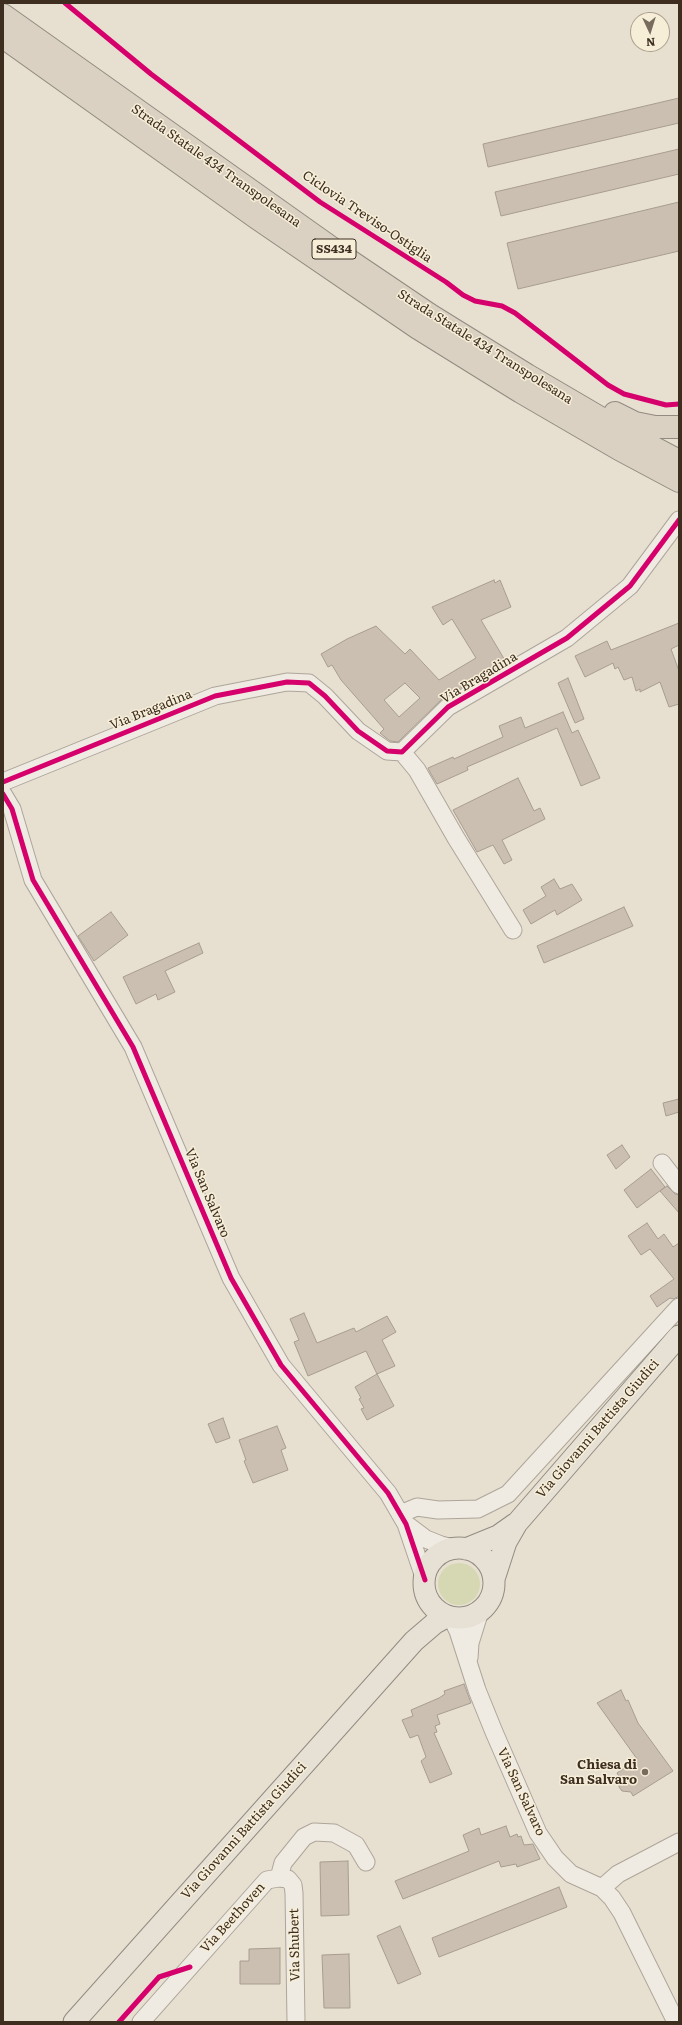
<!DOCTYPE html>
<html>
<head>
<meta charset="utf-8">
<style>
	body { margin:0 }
	#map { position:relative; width:682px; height:2025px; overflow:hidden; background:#e7e0d1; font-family:Literata,serif }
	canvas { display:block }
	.frame { position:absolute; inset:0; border:4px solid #3d2e20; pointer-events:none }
	.north { position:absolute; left:630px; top:12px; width:40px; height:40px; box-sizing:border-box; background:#f7eed8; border:1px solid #ada18e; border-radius:50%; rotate:176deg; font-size:11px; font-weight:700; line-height:16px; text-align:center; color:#3d2e20 }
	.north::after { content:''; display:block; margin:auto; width:14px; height:18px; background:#786c5e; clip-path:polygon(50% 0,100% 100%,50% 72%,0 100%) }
</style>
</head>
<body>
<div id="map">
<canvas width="682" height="2025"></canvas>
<div class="frame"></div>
<div class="north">N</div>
</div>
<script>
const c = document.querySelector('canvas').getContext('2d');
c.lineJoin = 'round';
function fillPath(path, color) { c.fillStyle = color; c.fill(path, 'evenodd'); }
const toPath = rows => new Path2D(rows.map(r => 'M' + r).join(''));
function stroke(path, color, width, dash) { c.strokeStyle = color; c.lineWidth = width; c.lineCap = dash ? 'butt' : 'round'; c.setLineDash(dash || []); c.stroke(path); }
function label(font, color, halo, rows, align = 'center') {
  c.font = font + ' Literata,serif'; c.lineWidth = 3; c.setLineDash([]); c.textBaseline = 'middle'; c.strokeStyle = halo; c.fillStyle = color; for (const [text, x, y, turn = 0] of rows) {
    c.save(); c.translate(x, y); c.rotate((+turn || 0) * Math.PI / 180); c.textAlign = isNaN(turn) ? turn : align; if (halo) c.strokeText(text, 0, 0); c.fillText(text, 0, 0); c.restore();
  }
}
fillPath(toPath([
	'438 1584a21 21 0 1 1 42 0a21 21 0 1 1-42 0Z'
]), '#d6d7b3');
const building = toPath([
	[679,98,679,123,488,167,483,144,679,98],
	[679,149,679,174,501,216,495,192,679,149],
	[679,202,679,251,518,289,507,243,679,202],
	[494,580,495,583,500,580,511,607,481,620,506,662,443,698,398,742,390,741,380,733,384,729,341,680,332,665,328,667,321,654,347,639,376,626,405,654,410,649,439,680,476,658,452,619,443,625,432,607,494,580],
	[405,683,420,698,399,717,384,700,405,683],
	[679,623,679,645,671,649,679,671,679,704,669,707,660,682,640,692,640,689,636,691,632,677,624,680,618,667,615,669,613,663,585,677,575,656,607,641,611,650,679,623],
	[568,678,584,719,575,723,558,683,568,678],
	[563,712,572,733,578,730,600,778,581,786,557,728,467,767,468,770,437,784,431,774,428,768,453,757,454,759,503,737,499,726,521,717,525,728,563,712],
	[518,778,534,811,540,808,545,819,502,840,512,860,504,864,493,845,477,852,453,810,518,778],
	[554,879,560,889,572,884,582,900,557,915,555,910,531,924,523,910,546,896,541,887,554,879],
	[624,907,633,926,544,963,537,946,624,907],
	[111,912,128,935,94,961,78,936,111,912],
	[199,943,203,953,165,971,175,992,158,1000,156,994,136,1004,123,977,199,943],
	[679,1099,679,1112,666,1116,663,1103,679,1099],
	[622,1145,630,1157,616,1169,607,1155,622,1145],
	[651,1169,665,1187,637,1208,624,1190,651,1169],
	[667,1186,675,1194,679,1195,679,1213,660,1191,667,1186],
	[647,1223,658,1239,664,1234,673,1247,679,1243,679,1296,674,1299,670,1298,657,1307,650,1296,674,1279,650,1249,641,1255,628,1236,647,1223],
	[304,1313,317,1343,354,1328,356,1332,387,1316,396,1332,382,1340,395,1366,377,1374,366,1351,308,1376,294,1342,299,1340,290,1319,304,1313],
	[377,1374,394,1406,367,1420,361,1409,364,1408,359,1399,361,1398,355,1387,377,1374],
	[223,1418,230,1438,216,1443,208,1424,223,1418],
	[277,1426,286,1448,281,1450,288,1470,253,1483,244,1461,246,1460,239,1440,277,1426],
	[464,1684,471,1703,437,1715,440,1724,435,1726,437,1732,434,1733,452,1774,430,1783,421,1761,426,1757,418,1735,410,1738,402,1720,413,1716,411,1710,439,1698,445,1694,444,1691,464,1684],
	[621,1690,626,1701,628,1700,638,1723,673,1771,633,1796,631,1792,622,1791,619,1787,620,1778,617,1773,637,1759,597,1703,621,1690],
	[506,1826,510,1837,517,1834,518,1837,521,1836,524,1845,533,1844,540,1859,517,1867,516,1864,501,1867,499,1861,403,1899,395,1881,469,1851,463,1835,479,1828,481,1835,506,1826],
	[348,1861,349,1915,321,1916,320,1862,348,1861],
	[559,1887,567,1907,439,1957,432,1938,559,1887],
	[400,1926,421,1974,398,1984,377,1936,400,1926],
	[280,1948,280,1984,240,1984,240,1961,249,1961,249,1949,280,1948],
	[349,1954,350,2008,324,2008,322,1955,349,1954]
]);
fillPath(building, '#cbbfb2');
stroke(building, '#a89c90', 1);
const minor = toPath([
	[402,752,417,770,456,838,513,930],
	[3,782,215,696,287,682,309,683,325,696,358,731,387,751,402,752,448,707,567,638,630,586,679,520],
	[3,794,12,809,33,880,133,1047,231,1278,281,1365,388,1493,406,1524,425,1580],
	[662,1163,679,1185],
	[400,1514,417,1507,438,1510,478,1509,508,1494,679,1307],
	[406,1524,426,1539,441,1545,457,1549],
	[451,1617,458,1631,477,1690,494,1732,538,1833,555,1858,571,1874,602,1888,612,1898,622,1913,676,2022],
	[469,1658,470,1643,480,1611],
	[279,1878,288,1879,293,1885,294,1893,296,2022],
	[602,1888,618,1874,679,1842],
	[141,2022,267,1880,279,1878,283,1863,304,1837,314,1832,334,1833,356,1845,366,1862]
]);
const major = toPath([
	'424 1583a35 35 0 1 1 70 0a35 35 0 1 1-70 0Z',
	[466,1549,498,1536,515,1524],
	[494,1579,506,1542,517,1523,679,1336],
	[74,2022,414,1641,435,1623,448,1616]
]);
const highway = toPath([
	[3,15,347,259,430,315,527,375,626,433,679,461],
	[3,37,257,218,418,328,521,392,619,449,679,481],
	[615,413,635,423,655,427,679,427]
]);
stroke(minor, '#ada599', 19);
stroke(major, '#928b80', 23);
stroke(highway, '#928b80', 24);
stroke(minor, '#efebe3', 17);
stroke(major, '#e6e1d4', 21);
stroke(highway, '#dad1c2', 22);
stroke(toPath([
	[65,3,151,74,320,202,446,282,463,295,475,301,502,306,515,313,608,385,624,394,666,405,679,404],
	[3,782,215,696,287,682,309,683,325,696,358,731,387,751,402,752,448,707,567,638,630,586,679,520],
	[3,794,12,809,33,880,133,1047,231,1278,281,1365,388,1493,406,1524,425,1580],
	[119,2022,159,1977,190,1967]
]), '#d6006c', 5);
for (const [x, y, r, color] of [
	[645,1772,4,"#786c5e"]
]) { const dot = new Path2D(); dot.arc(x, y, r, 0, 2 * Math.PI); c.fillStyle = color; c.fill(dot); stroke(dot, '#f7eed8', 1.5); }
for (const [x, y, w] of [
	[334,249,44]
]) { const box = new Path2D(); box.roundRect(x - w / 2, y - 10, w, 20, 3); c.fillStyle = '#f7eed8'; c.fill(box); stroke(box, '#3d2e20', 1); }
label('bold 12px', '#3d2e20', null, [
	["SS434",334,249]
]);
label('13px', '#3d2e20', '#f7eed8', [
	["Strada Statale 434 Transpolesana",216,166,35],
	["Ciclovia Treviso-Ostiglia",367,217,34],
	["Strada Statale 434 Transpolesana",485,347,32],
	["Via Bragadina",479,678,-31],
	["Via Bragadina",151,710,-22],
	["Via San Salvaro",207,1193,67],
	["Via Giovanni Battista Giudici",598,1429,-49],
	["Via San Salvaro",521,1792,65],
	["Via Giovanni Battista Giudici",244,1831,-48],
	["Via Beethoven",233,1918,-48],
	["Via Shubert",295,1945,-91]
]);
label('bold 13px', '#3d2e20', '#f7eed8', [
	["Chiesa di",637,1765],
	["San Salvaro",637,1780]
], 'right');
</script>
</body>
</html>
